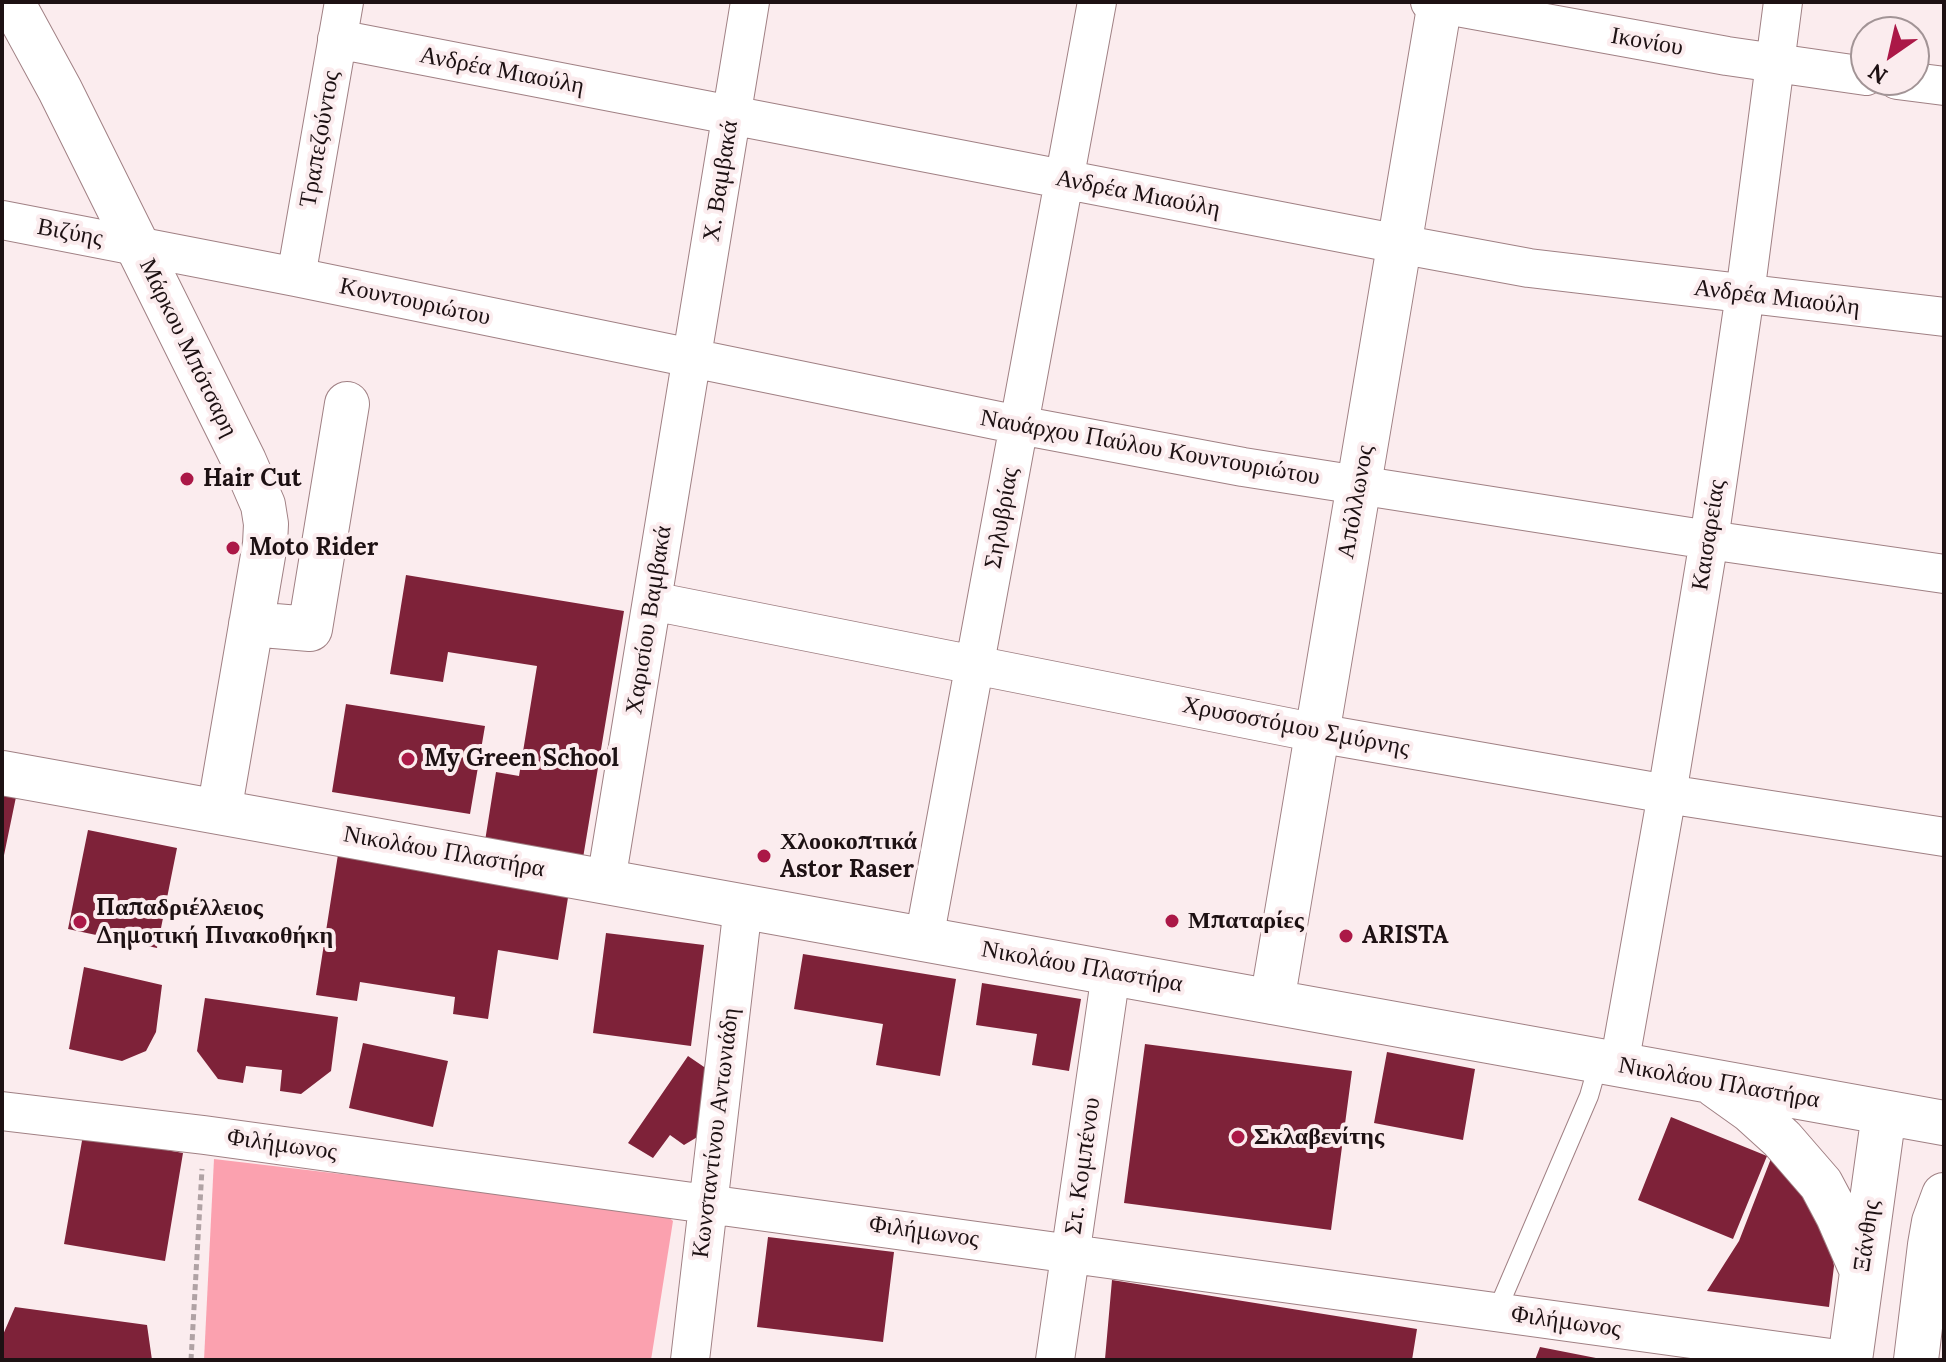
<!DOCTYPE html>
<html>
<head>
<meta charset="utf-8">
<style>
	body { margin:0 }
	#map { position:relative; width:1946px; height:1362px; overflow:hidden; background:#fbecee; font-family:Lora,serif }
	canvas { display:block }
	.frame { position:absolute; inset:0; border:4px solid #1d1113; pointer-events:none }
	.north { position:absolute; left:1850px; top:16px; width:80px; height:80px; box-sizing:border-box; background:#fbecee; border:2px solid #a29496; border-radius:50%; rotate:214deg; font-size:22px; font-weight:700; line-height:32px; text-align:center; color:#1d1113 }
	.north::after { content:''; display:block; margin:auto; width:28px; height:36px; background:#ab1847; clip-path:polygon(50% 0,100% 100%,50% 72%,0 100%) }
</style>
</head>
<body>
<div id="map">
<canvas width="1946" height="1362"></canvas>
<div class="frame"></div>
<div class="north">N</div>
</div>
<script>
const c = document.querySelector('canvas').getContext('2d');
c.lineJoin = 'round';
function fillPath(path, color) { c.fillStyle = color; c.fill(path, 'evenodd'); }
const toPath = rows => new Path2D(rows.map(r => 'M' + r).join(''));
function stroke(path, color, width, dash) { c.strokeStyle = color; c.lineWidth = width; c.lineCap = dash ? 'butt' : 'round'; c.setLineDash(dash || []); c.stroke(path); }
function label(font, color, halo, rows, align = 'center') {
  c.font = font + ' Lora,serif'; c.lineWidth = 8; c.setLineDash([]); c.textBaseline = 'middle'; c.strokeStyle = halo; c.fillStyle = color; for (const [text, x, y, turn = 0] of rows) {
    c.save(); c.translate(x, y); c.rotate((+turn || 0) * Math.PI / 180); c.textAlign = isNaN(turn) ? turn : align; if (halo) c.strokeText(text, 0, 0); c.fillText(text, 0, 0); c.restore();
  }
}
fillPath(toPath([
	[214,1159,662,1212,673,1221,651,1360,204,1360]
]), '#fba1af');
fillPath(toPath([
	[406,575,624,611,583,858,485,841,496,772,519,776,537,666,448,652,443,682,390,674],
	[346,704,485,726,470,814,332,792],
	[2,794,16,797,3,860,2,860],
	[88,830,177,848,157,948,68,929],
	[339,848,570,885,558,960,498,950,488,1019,453,1014,455,997,360,982,357,1001,316,995],
	[606,933,704,945,691,1046,593,1033],
	[803,954,956,979,940,1076,876,1065,883,1024,794,1009],
	[84,967,162,985,156,1032,146,1051,122,1061,69,1049],
	[982,983,1081,999,1069,1071,1032,1065,1037,1034,976,1025],
	[205,998,338,1017,331,1071,301,1094,280,1091,282,1070,246,1066,243,1083,218,1079,197,1051],
	[363,1043,448,1061,433,1127,349,1108],
	[1145,1044,1352,1071,1331,1230,1124,1203],
	[1387,1052,1475,1069,1463,1140,1374,1123],
	[688,1056,707,1069,699,1136,684,1145,670,1135,653,1158,628,1143],
	[1671,1117,1767,1156,1733,1239,1638,1200],
	[83,1135,183,1153,165,1261,64,1244],
	[1772,1156,1785,1158,1829,1237,1834,1266,1829,1307,1707,1291,1739,1241],
	[768,1237,894,1252,883,1342,757,1327],
	[1112,1280,1417,1329,1412,1360,1105,1359],
	[15,1307,147,1325,152,1360,2,1360,2,1337],
	[1540,1347,1601,1359,1601,1360,1535,1360]
]), '#7e2239');
const lane = toPath([
	[1496,1313,1589,1096,1599,1061]
]);
const street = toPath([
	[1430,2,1727,56,1866,76],
	[337,39,1399,244,1529,268,1944,317],
	[1897,80,1944,86],
	[2,220,296,277,1019,425,1243,467,1709,540,1944,574],
	[296,277,344,2],
	[652,601,1317,733,1667,794,1944,837],
	[606,881,750,2],
	[924,939,1097,2],
	[1619,1065,1667,794,1709,540,1745,294,1783,2],
	[2,1111,204,1135,1845,1360],
	[690,1360,743,906],
	[1055,1360,1111,973]
]);
const secondary = toPath([
	[12,2,60,90,244,461,263,505,266,524,265,544,219,812],
	[251,624,310,629,347,404],
	[2,773,1944,1123],
	[1272,1002,1440,2],
	[1715,1085,1750,1110,1782,1139,1821,1184,1838,1216,1862,1271],
	[1850,1360,1884,1113],
	[1916,1360,1930,1245,1934,1222,1944,1195]
]);
stroke(lane, '#a08084', 20);
stroke(street, '#a08084', 40);
stroke(secondary, '#a08084', 46);
stroke(toPath([
	[191,1360,202,1169]
]), '#b0a2a4', 5, [6, 4]);
stroke(lane, '#fff', 18);
stroke(street, '#fff', 38);
stroke(secondary, '#fff', 44);
for (const [x, y, r, color] of [
	[187,479,8,"#ab1847"],
	[233,548,8,"#ab1847"],
	[408,759,8,"#ab1847"],
	[764,856,8,"#ab1847"],
	[1172,921,8,"#ab1847"],
	[80,922,8,"#ab1847"],
	[1346,936,8,"#ab1847"],
	[1238,1137,8,"#ab1847"]
]) { const dot = new Path2D(); dot.arc(x, y, r, 0, 2 * Math.PI); c.fillStyle = color; c.fill(dot); stroke(dot, '#fbecee', 3); }
label('24px', '#1d1113', '#fbecee', [
	["Ικονίου",1647,42,10],
	["Ανδρέα Μιαούλη",502,71,11],
	["Τραπεζούντος",320,139,-80],
	["Χ. Βαμβακά",721,181,-81],
	["Ανδρέα Μιαούλη",1138,194,11],
	["Βιζύης",70,233,11],
	["Ανδρέα Μιαούλη",1777,298,7],
	["Κουντουριώτου",415,302,12],
	["Μάρκου Μπότσαρη",188,348,64],
	["Ναυάρχου Παύλου Κουντουριώτου",1150,448,10],
	["Απόλλωνος",1356,502,-80],
	["Σηλυβρίας",1002,518,-80],
	["Καισαρείας",1709,535,-81],
	["Χαρισίου Βαμβακά",649,620,-81],
	["Χρυσοστόμου Σμύρνης",1296,727,11],
	["Νικολάου Πλαστήρα",444,852,10],
	["Νικολάου Πλαστήρα",1082,967,10],
	["Νικολάου Πλαστήρα",1719,1083,10],
	["Κωνσταντίνου Αντωνιάδη",716,1133,-83],
	["Φιλήμωνος",282,1145,8],
	["Στ. Κομπένου",1083,1166,-82],
	["Φιλήμωνος",924,1232,8],
	["Ξάνθης",1867,1236,-82],
	["Φιλήμωνος",1566,1322,8]
]);
label('bold 24px', '#1d1113', '#fbecee', [
	["Hair Cut",203,479],
	["Moto Rider",249,548],
	["My Green School",424,759],
	["Χλοοκοπτικά",780,842],
	["Astor Raser",780,870],
	["Παπαδριέλλειος",96,908],
	["Δημοτική Πινακοθήκη",96,936],
	["Μπαταρίες",1188,921],
	["ARISTA",1362,936],
	["Σκλαβενίτης",1254,1137]
], 'left');
</script>
</body>
</html>
